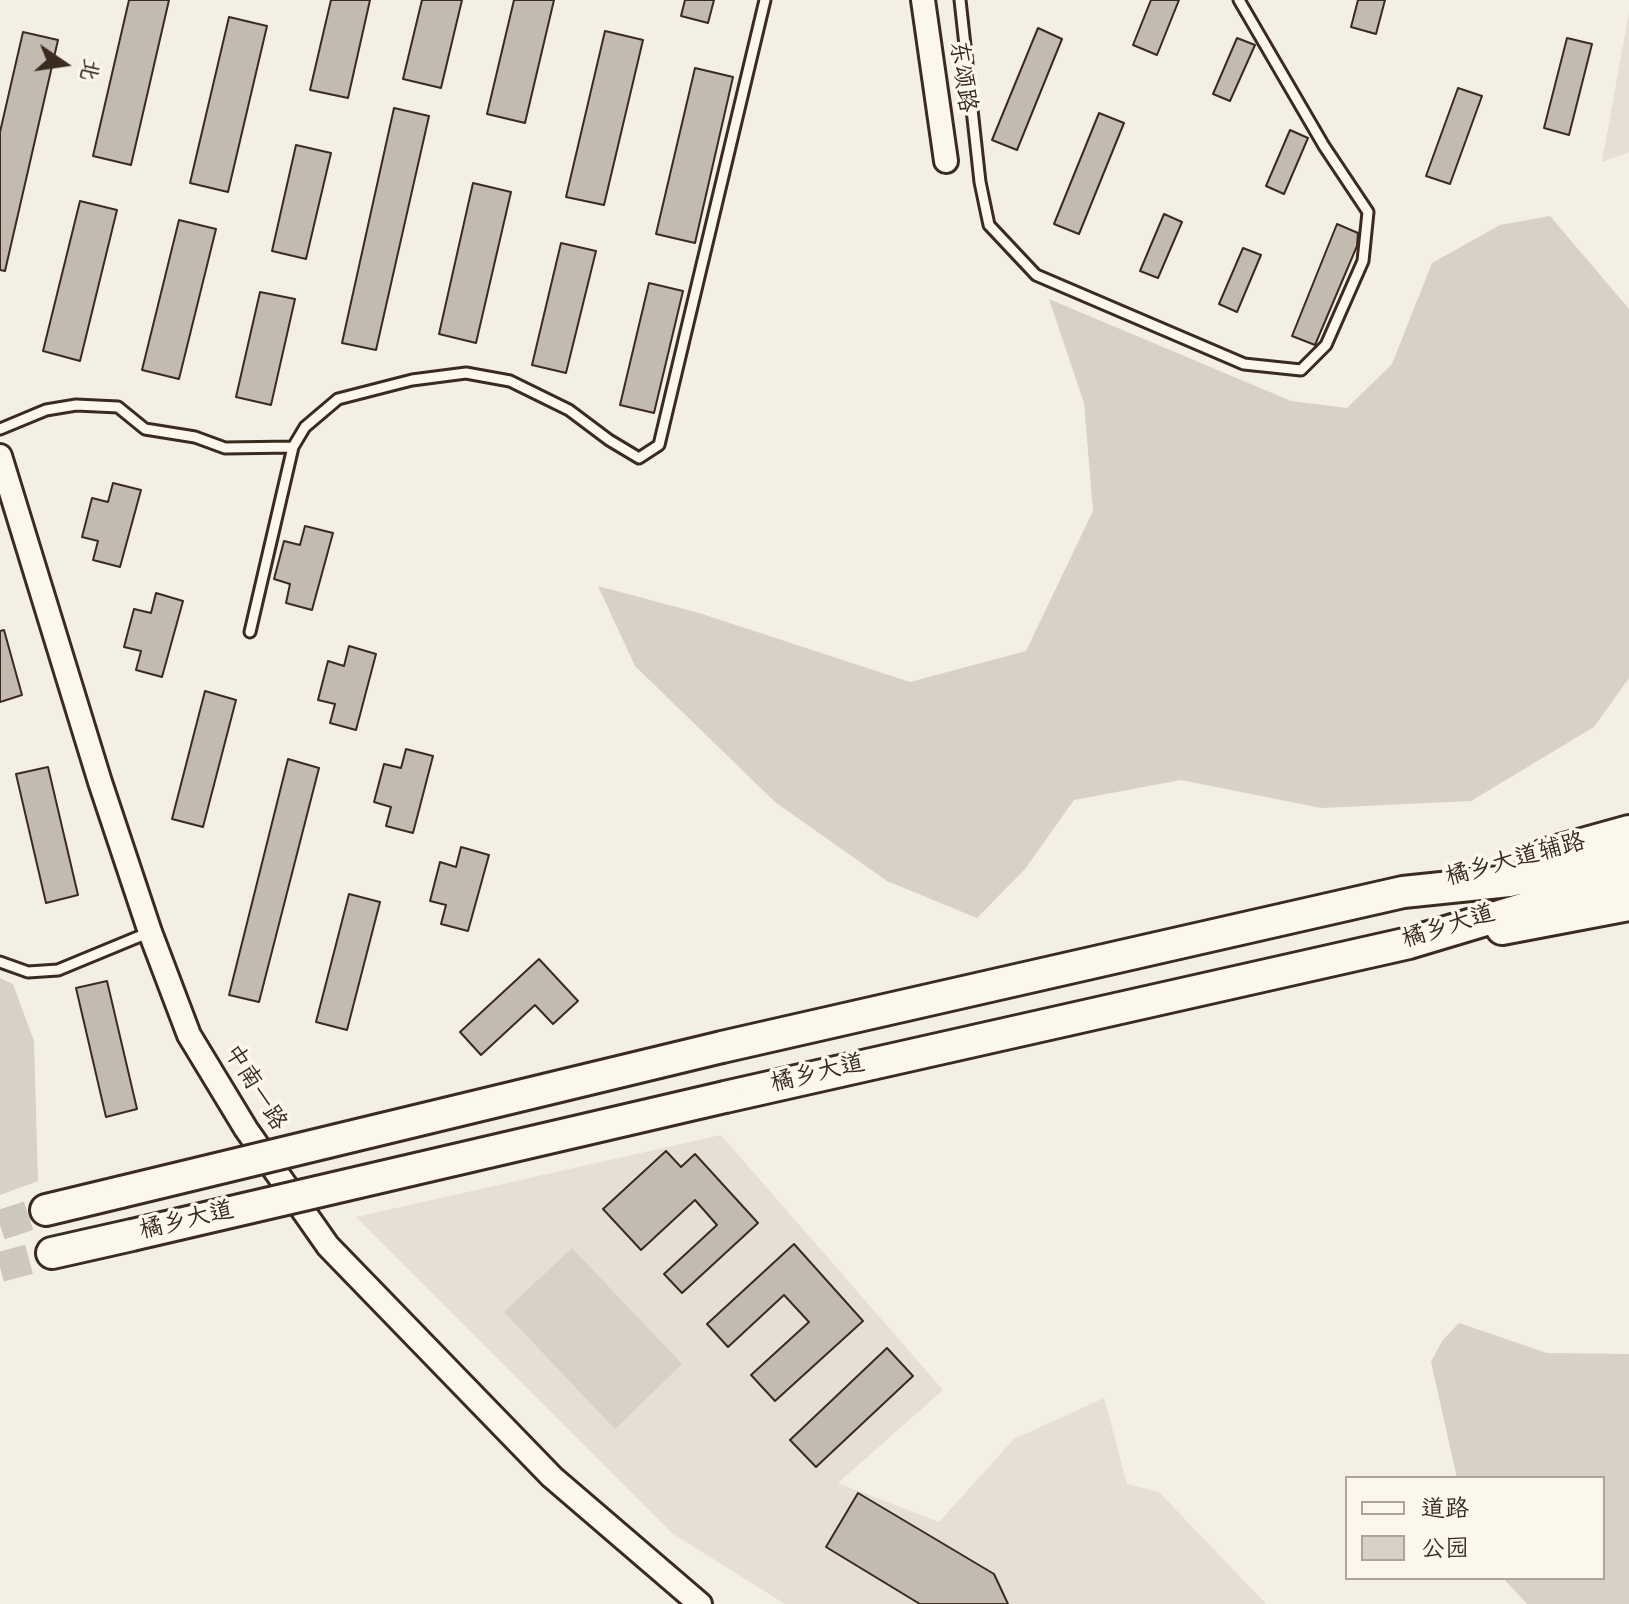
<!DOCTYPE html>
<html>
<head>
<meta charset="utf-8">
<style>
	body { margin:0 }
	#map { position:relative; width:1629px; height:1604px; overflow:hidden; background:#f3efe4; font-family:"Gochi Hand","LXGW WenKai TC",sans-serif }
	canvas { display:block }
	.legend { position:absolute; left:1345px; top:1476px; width:260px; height:104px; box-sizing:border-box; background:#fbf7ec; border:2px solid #aea59a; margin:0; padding:10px 14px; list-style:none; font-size:24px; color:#3b2a1e }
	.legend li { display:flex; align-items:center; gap:16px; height:40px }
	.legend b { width:40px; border:2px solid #aea59a }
	.north { position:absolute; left:24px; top:24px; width:80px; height:80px; -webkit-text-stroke:6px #fbf7ec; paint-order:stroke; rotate:103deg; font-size:22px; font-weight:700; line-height:32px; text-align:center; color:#3b2a1e }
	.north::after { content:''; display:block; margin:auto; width:28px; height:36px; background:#3b2a1e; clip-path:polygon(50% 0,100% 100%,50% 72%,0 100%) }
</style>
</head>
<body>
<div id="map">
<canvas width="1629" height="1604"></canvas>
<ul class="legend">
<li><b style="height:10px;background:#fbf7ec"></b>道路</li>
<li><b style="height:22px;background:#d8d1c6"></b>公园</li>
</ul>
<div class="north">北</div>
</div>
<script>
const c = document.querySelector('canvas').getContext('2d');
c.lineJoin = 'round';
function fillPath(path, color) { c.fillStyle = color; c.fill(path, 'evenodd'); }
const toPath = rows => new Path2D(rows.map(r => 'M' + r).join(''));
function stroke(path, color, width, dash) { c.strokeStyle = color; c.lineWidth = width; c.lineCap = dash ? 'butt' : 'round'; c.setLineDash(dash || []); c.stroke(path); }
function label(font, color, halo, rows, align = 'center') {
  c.font = font + ' "Gochi Hand","LXGW WenKai TC",sans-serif'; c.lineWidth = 7; c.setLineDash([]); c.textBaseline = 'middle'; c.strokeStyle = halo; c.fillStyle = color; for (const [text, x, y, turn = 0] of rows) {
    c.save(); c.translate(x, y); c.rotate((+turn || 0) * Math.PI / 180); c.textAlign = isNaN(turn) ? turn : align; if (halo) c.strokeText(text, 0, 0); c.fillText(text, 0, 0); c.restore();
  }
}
fillPath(toPath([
	[1629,12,1629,152,1602,162],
	[721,1135,943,1390,838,1483,939,1522,1014,1439,1104,1398,1127,1484,1159,1492,1266,1604,785,1604,672,1533,356,1217]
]), '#e5dfd4');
fillPath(toPath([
	[1550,216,1629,309,1629,678,1594,727,1471,801,1321,808,1181,780,1074,800,1025,869,977,918,887,881,775,802,635,666,598,586,699,613,910,682,1026,651,1093,511,1084,403,1049,299,1291,401,1347,408,1392,364,1432,263,1500,225],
	[0,978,13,984,34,1041,38,1181,0,1195],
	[572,1248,682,1364,615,1429,504,1312],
	[1459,1323,1547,1353,1629,1354,1629,1604,1527,1604,1503,1578,1603,1578,1603,1478,1457,1478,1431,1362,1442,1341]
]), '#d8d1c6');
const building = toPath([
	[129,0,169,0,131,165,93,156,129,0],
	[331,0,370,0,348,98,310,90,331,0],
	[422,0,462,0,441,88,403,79,422,0],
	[514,0,554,0,525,123,487,114,514,0],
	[685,0,714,0,708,23,681,16,685,0],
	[1151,0,1179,0,1157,55,1133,45,1151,0],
	[1358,0,1385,0,1376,34,1351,27,1358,0],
	[229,17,267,26,228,192,190,183,229,17],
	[1038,28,1062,39,1017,150,992,140,1038,28],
	[605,31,643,40,604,205,566,197,605,31],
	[23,32,58,40,5,271,0,270,0,132,23,32],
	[1237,38,1255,45,1230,101,1213,94,1237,38],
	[1567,38,1592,44,1569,135,1544,128,1567,38],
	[695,68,733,77,695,243,656,234,695,68],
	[1458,88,1482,96,1450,184,1426,176,1458,88],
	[394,108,429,116,376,350,342,343,394,108],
	[1099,113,1124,123,1079,234,1054,224,1099,113],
	[1290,130,1308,138,1284,194,1266,186,1290,130],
	[296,145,331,153,306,259,272,251,296,145],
	[473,183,511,192,476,343,439,334,473,183],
	[80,201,117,210,80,361,43,351,80,201],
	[1164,214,1182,222,1158,278,1140,271,1164,214],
	[179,220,216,229,179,379,142,370,179,220],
	[1337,224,1358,233,1357,246,1315,345,1292,336,1337,224],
	[561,243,596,251,566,373,532,365,561,243],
	[1243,248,1261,255,1237,312,1219,304,1243,248],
	[649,283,683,291,654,413,620,405,649,283],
	[260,292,295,299,271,405,236,397,260,292],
	[113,483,141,490,120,567,93,560,98,541,82,537,92,498,108,502,113,483],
	[305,526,333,533,312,610,286,603,290,584,274,579,284,541,300,545,305,526],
	[156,593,183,601,162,677,136,670,141,651,124,647,134,609,151,613,156,593],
	[4,630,22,695,0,702,0,631,4,630],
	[349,646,376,654,356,730,330,723,335,704,318,700,328,661,344,666,349,646],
	[205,691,236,700,203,827,172,819,205,691],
	[406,749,433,756,413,833,386,826,391,807,374,802,384,764,401,768,406,749],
	[288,759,319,768,259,1002,229,995,288,759],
	[48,767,78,895,46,903,16,774,48,767],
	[461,847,489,855,468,931,441,924,446,905,430,901,440,862,456,867,461,847],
	[349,894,380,902,347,1030,316,1022,349,894],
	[539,959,578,1001,553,1024,535,1005,481,1055,460,1032,539,959],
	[107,981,137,1109,106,1117,76,988,107,981],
	[666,1151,681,1167,695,1154,758,1223,682,1293,664,1274,717,1225,695,1200,641,1250,603,1209,666,1151],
	[794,1244,863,1321,775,1401,751,1375,809,1322,784,1295,728,1347,707,1324,794,1244],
	[887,1348,913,1376,816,1467,790,1440,887,1348],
	[858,1493,994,1574,1008,1604,920,1604,826,1547,858,1493]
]);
fillPath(building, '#c3bbb0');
stroke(building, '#3b2a1e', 2);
stroke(toPath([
	[0,1225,46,1210],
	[0,1267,52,1253]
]), '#cec8bc', 30, [30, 15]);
const service = toPath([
	[960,0,980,182,989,225,1036,275,1244,364,1301,370,1326,345,1363,261,1368,212,1324,146,1239,0],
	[0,429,46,410,76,405,118,407,145,429,195,437,225,448,293,447],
	[250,632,293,447,305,427,338,399,412,380,466,373,510,381,569,410,609,440,639,458,659,445,765,0],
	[0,962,28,972,58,970,150,932]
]);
const tertiary = toPath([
	[923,0,946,161],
	[0,456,100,782,150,932,189,1035,246,1129,328,1246,552,1477,700,1604]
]);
const primary = toPath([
	[1546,854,1629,831],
	[1502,929,1629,905],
	[722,1047,1403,892,1509,881,1629,855],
	[725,1097,1409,943,1629,877],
	[46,1210,121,1192],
	[52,1253,132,1235]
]);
stroke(service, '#3b2a1e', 15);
stroke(tertiary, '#3b2a1e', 28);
stroke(primary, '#3b2a1e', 36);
stroke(service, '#fbf7ec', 9);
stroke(tertiary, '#fbf7ec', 22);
stroke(primary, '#fbf7ec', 30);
const primaryBridge = toPath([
	[121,1192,722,1047],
	[132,1235,725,1097]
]);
stroke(primaryBridge, '#3b2a1e', 36, []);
stroke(primaryBridge, '#fbf7ec', 30);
label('24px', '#3b2a1e', '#fbf7ec', [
	["东颂路",960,77,82],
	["橘乡大道辅路",1516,862,-15],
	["橘乡大道",1449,929,-17],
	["橘乡大道",818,1076,-13],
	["中南一路",253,1089,58],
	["橘乡大道",187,1223,-13]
]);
</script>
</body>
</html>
